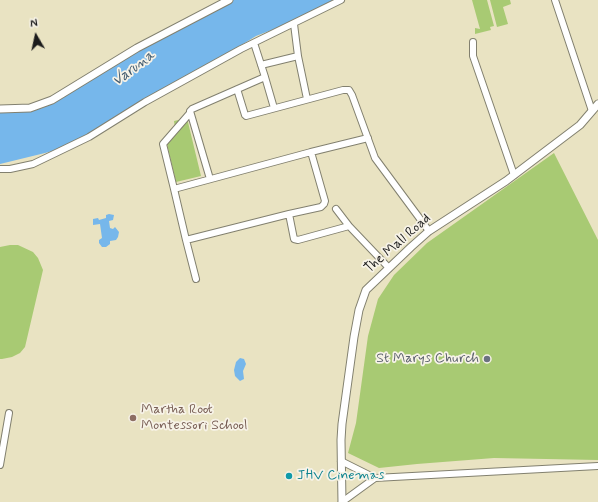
<!DOCTYPE html>
<html>
<head>
<meta charset="utf-8">
<style>
	body { margin:0 }
	#map { position:relative; width:598px; height:502px; overflow:hidden; background:#e9e3c2; font-family:Mynerve,sans-serif }
	canvas { display:block }
	.north { position:absolute; left:16px; top:16px; width:40px; height:40px; -webkit-text-stroke:3px #f7f3e8; paint-order:stroke; rotate:351deg; font-size:11px; font-weight:700; line-height:16px; text-align:center; color:#1c1c1c }
	.north::after { content:''; display:block; margin:auto; width:14px; height:18px; background:#1c1c1c; clip-path:polygon(50% 0,100% 100%,50% 72%,0 100%) }
</style>
</head>
<body>
<div id="map">
<canvas width="598" height="502"></canvas>
<div class="north">N</div>
</div>
<script>
const c = document.querySelector('canvas').getContext('2d');
c.lineJoin = 'round';
function fillPath(path, color) { c.fillStyle = color; c.fill(path, 'evenodd'); }
const toPath = rows => new Path2D(rows.map(r => 'M' + r).join(''));
function stroke(path, color, width, dash) { c.strokeStyle = color; c.lineWidth = width; c.lineCap = dash ? 'butt' : 'round'; c.setLineDash(dash || []); c.stroke(path); }
function label(font, color, halo, rows, align = 'center') {
  c.font = font + ' Mynerve,sans-serif'; c.lineWidth = 3.5; c.setLineDash([]); c.textBaseline = 'middle'; c.strokeStyle = halo; c.fillStyle = color; for (const [text, x, y, turn = 0] of rows) {
    c.save(); c.translate(x, y); c.rotate((+turn || 0) * Math.PI / 180); c.textAlign = isNaN(turn) ? turn : align; if (halo) c.strokeText(text, 0, 0); c.fillText(text, 0, 0); c.restore();
  }
}
fillPath(toPath([
	[472,0,487,0,494,26,490,27,491,30,475,34,475,28,480,29],
	[490,0,510,0,511,4,503,7,508,24,497,27],
	[187,118,201,176,176,182,166,140,175,129,174,121],
	[554,153,598,240,598,460,494,458,417,464,379,468,348,453,356,423,368,336,378,299,394,275,427,243],
	[10,245,18,245,33,252,38,258,43,270,25,347,20,353,12,357,2,359,0,359,0,247]
]), '#a8ca73');
fillPath(toPath([
	[221,0,336,0,295,21,256,36,84,142,45,153,0,164,0,111,4,112,43,108,128,52],
	[109,214,114,215,113,220,109,221,110,228,113,229,115,227,119,232,118,237,116,240,110,241,110,244,106,247,102,247,99,243,99,240,102,238,100,224,93,225,93,219,98,218,99,220,106,218,106,215],
	[240,358,244,359,246,364,243,371,244,379,240,381,235,376,234,370,236,362]
]), '#76b7eb');
const minor = toPath([
	[555,0,592,111],
	[294,24,298,56,307,99],
	[473,42,473,56,514,175],
	[261,65,298,56],
	[265,77,274,108],
	[237,89,245,115,246,116,343,90,349,90,352,95,375,158,429,231],
	[311,152,368,138],
	[0,169,10,169,33,164,89,137,145,102,241,49,341,0],
	[210,179,190,111,192,109,265,77,254,43],
	[174,189,163,144,190,113],
	[336,209,349,226],
	[186,240,174,189,311,152,325,201,324,204,321,207,289,214],
	[196,279,186,240,289,214,294,239,298,240,349,226,389,268],
	[341,461,375,478],
	[0,465,9,413],
	[342,502,375,478,598,466]
]);
const tertiary = toPath([
	[0,109,30,108,52,100,137,48,229,0],
	[342,502,341,440,342,424,354,337,359,310,366,290,411,247,429,231,506,181,580,125,598,104]
]);
stroke(minor, '#82806f', 8);
stroke(tertiary, '#82806f', 9);
stroke(minor, '#fff', 6);
stroke(tertiary, '#fff', 7);
for (const [x, y, r, color] of [
	[487,359,4,"#6b7280"],
	[133,418,4,"#8d6e63"],
	[289,476,4,"#0f9aa8"]
]) { const dot = new Path2D(); dot.arc(x, y, r, 0, 2 * Math.PI); c.fillStyle = color; c.fill(dot); stroke(dot, '#f7f3e8', 1.5); }
label('14px', '#1c1c1c', '#f7f3e8', [
	["The Mall Road",398,244,-41]
]);
label('14px', '#5b616d', '#f7f3e8', [
	["St Marys Church",479,359]
], 'right');
label('14px', '#785e54', '#f7f3e8', [
	["Martha Root",141,410],
	["Montessori School",141,426]
], 'left');
label('14px', '#0d838f', '#f7f3e8', [
	["JHV Cinemas",297,476]
], 'left');
label('italic 15px', '#405a6f', '#f7f3e8', [
	["Varuna",134,69,-37]
]);
</script>
</body>
</html>
